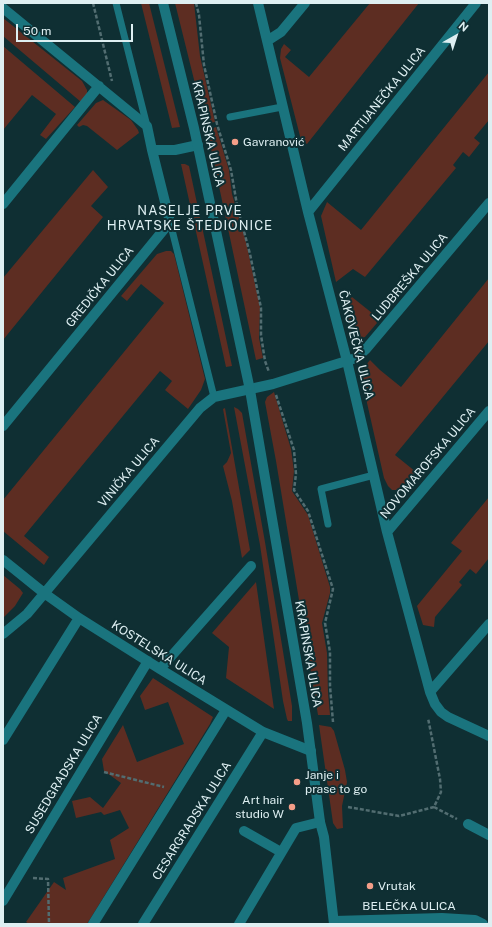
<!DOCTYPE html>
<html>
<head>
<meta charset="utf-8">
<style>
	body { margin:0 }
	#map { position:relative; width:492px; height:927px; overflow:hidden; background:#0f2f33; font-family:"Public Sans",sans-serif }
	canvas { display:block }
	.frame { position:absolute; inset:0; border:4px solid #deeff2; pointer-events:none }
	.north { position:absolute; left:436px; top:16px; width:40px; height:40px; -webkit-text-stroke:3px #0f2f33; paint-order:stroke; rotate:39deg; font-size:11px; font-weight:700; line-height:16px; text-align:center; color:#deeff2 }
	.north::after { content:''; display:block; margin:auto; width:14px; height:18px; background:#deeff2; clip-path:polygon(50% 0,100% 100%,50% 72%,0 100%) }
	.scale { position:absolute; left:16px; top:24px; width:117px; height:18px; box-sizing:border-box; border:2px solid #deeff2; border-top:0; padding-left:5px; font-size:12px; line-height:14px; white-space:nowrap; color:#deeff2; -webkit-text-stroke:3px #0f2f33; paint-order:stroke }
</style>
</head>
<body>
<div id="map">
<canvas width="492" height="927"></canvas>
<div class="frame"></div>
<div class="north">N</div>
<div class="scale">50 m</div>
</div>
<script>
const c = document.querySelector('canvas').getContext('2d');
c.lineJoin = 'round';
function fillPath(path, color) { c.fillStyle = color; c.fill(path, 'evenodd'); }
const toPath = rows => new Path2D(rows.map(r => 'M' + r).join(''));
function stroke(path, color, width, dash) { c.strokeStyle = color; c.lineWidth = width; c.lineCap = dash ? 'butt' : 'round'; c.setLineDash(dash || []); c.stroke(path); }
function label(font, color, halo, rows, align = 'center') {
  c.font = font + ' "Public Sans",sans-serif'; c.lineWidth = 4; c.setLineDash([]); c.textBaseline = 'middle'; c.strokeStyle = halo; c.fillStyle = color; for (const [text, x, y, turn = 0] of rows) {
    c.save(); c.translate(x, y); c.rotate((+turn || 0) * Math.PI / 180); c.textAlign = isNaN(turn) ? turn : align; if (halo) c.strokeText(text, 0, 0); c.fillText(text, 0, 0); c.restore();
  }
}
fillPath(toPath([
	[141,3,149,3,180,127,172,128],
	[175,3,194,3,200,56,215,122,205,124],
	[370,3,419,3,307,144,301,140,280,58,281,49,284,44,291,50,285,57,309,77],
	[3,18,82,81,87,90,87,94,81,102,3,36],
	[3,46,75,107,46,139,40,135,56,114,32,95,3,130],
	[489,72,489,120,474,138,480,143,469,157,463,152,453,165,456,168,365,277,353,269,336,282,321,216,327,202,361,230],
	[103,100,131,120,138,130,139,133,117,150,87,126,83,125,79,127,77,125,96,103],
	[216,127,229,170,232,194,246,242,260,307,259,338,263,358,256,360,207,130],
	[181,164,185,164,189,166,232,366,226,367],
	[93,170,108,187,91,206,103,217,3,340,3,278],
	[166,251,171,251,174,254,205,379,201,390,188,409,165,390,172,381,160,371,24,536,49,557,44,565,3,531,3,500,164,303,141,284,127,301,121,296,157,254],
	[489,278,489,341,395,455,416,472,399,490,392,490,388,486,384,478,360,372,370,360,380,370,401,387],
	[352,297,372,313,377,323,365,337,359,339,352,337,344,310,344,306],
	[274,392,291,449,294,471,292,491,308,515,330,587,330,593,322,623,327,653,328,692,330,715,318,715,276,461,265,402,267,397],
	[234,407,238,409,242,413,265,542,292,706,292,721,288,721,287,719,283,701,260,545],
	[225,408,250,550,242,558,232,501,223,466,227,462,231,453,223,409],
	[489,497,489,558,476,574,470,569,459,582,462,585,435,617,434,627,423,625,417,606,462,551,451,543],
	[3,575,20,589,23,593,15,606,3,618],
	[256,582,274,709,226,678,229,647,212,633],
	[153,678,213,717,210,724,87,924,29,924,26,922,54,882,66,890,63,878,115,859,110,840,129,828,120,810,104,815,101,812,76,818,72,801,90,797,103,808,121,783,104,771,102,759,123,725,137,762,184,744,168,702,145,710,140,696],
	[319,725,331,727,334,731,345,770,347,782,342,806,343,828,337,829,333,823]
]), '#5d2d22');
stroke(toPath([
	[93,3,112,81],
	[196,3,199,15,204,65,217,124,231,170,237,205,250,254,261,308,261,335,265,361,269,372],
	[276,395,294,450,296,474,294,490,308,511,333,589,325,623,330,652,330,686,333,722],
	[104,772,164,787],
	[348,807,399,816,434,807,441,792,440,779,428,718],
	[434,807,457,819],
	[33,878,48,879,49,924]
]), '#526d71', 2.5, [4, 2]);
stroke(toPath([
	[116,3,147,126],
	[230,117,282,107],
	[170,222,214,397],
	[328,524,321,489,374,475]
]), '#1a747e', 7);
stroke(toPath([
	[258,3,308,212,347,361,387,532,430,692,435,704,441,712,448,717,489,736],
	[3,8,147,126,152,150,175,150,198,145],
	[267,41,281,32,305,3],
	[3,204,99,86],
	[308,212,476,3],
	[3,426,170,222,152,150],
	[387,532,489,411],
	[3,560,44,593,79,618,160,669,263,732,311,751],
	[3,634,27,614,200,408,214,397,273,384,356,358,366,349,489,203],
	[160,669,251,566],
	[430,692,489,624],
	[3,740,79,618],
	[468,824,489,835],
	[244,831,281,852],
	[3,901,148,661],
	[334,921,442,918,475,920,483,924],
	[93,924,226,710],
	[143,924,263,732],
	[239,924,296,828,320,822]
]), '#1a747e', 10);
stroke(toPath([
	[163,3,194,128,250,390,307,723,320,822,324,837,334,924]
]), '#1a747e', 10);
for (const [x, y, r, color] of [
	[235,142,4,"#f49e88"],
	[297,782,4,"#f49e88"],
	[292,807,4,"#f49e88"],
	[370,886,4,"#f49e88"]
]) { const dot = new Path2D(); dot.arc(x, y, r, 0, 2 * Math.PI); c.fillStyle = color; c.fill(dot); stroke(dot, '#0f2f33', 1.5); }
label('12px', '#deeff2', '#0f2f33', [
	["MARTIJANEČKA ULICA",382,99,-51],
	["KRAPINSKA ULICA",208,134,77],
	["LUDBREŠKA ULICA",410,277,-50],
	["GREDIČKA ULICA",100,287,-51],
	["ČAKOVEČKA ULICA",356,345,76],
	["NOVOMAROFSKA ULICA",428,463,-50],
	["VINIČKA ULICA",129,472,-50],
	["KOSTELSKA ULICA",159,653,32],
	["KRAPINSKA ULICA",308,654,80],
	["SUSEDGRADSKA ULICA",64,774,-59],
	["CESARGRADSKA ULICA",192,821,-58],
	["BELEČKA ULICA",409,906]
]);
label('12px', '#deeff2', '#0f2f33', [
	["Gavranović",243,142],
	["Janje i",305,775],
	["prase to go",305,789],
	["Art hair",284,800,"right"],
	["studio W",284,814,"right"],
	["Vrutak",378,886]
], 'left');
c.letterSpacing = '1px';
label('13px', '#deeff2', '#0f2f33', [
	["NASELJE PRVE",190,211],
	["HRVATSKE ŠTEDIONICE",190,226]
]);
c.letterSpacing = '0px';
</script>
</body>
</html>
